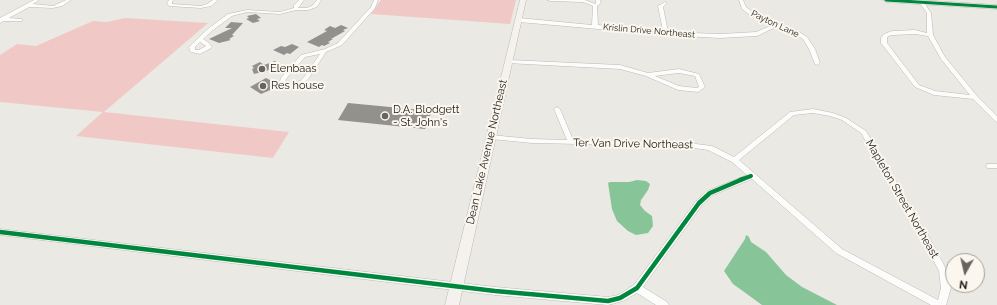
<!DOCTYPE html>
<html>
<head>
<meta charset="utf-8">
<style>
	body { margin:0 }
	#map { position:relative; width:997px; height:305px; overflow:hidden; background:#ebe9e4; font-family:Raleway,sans-serif }
	canvas { display:block }
	.north { position:absolute; left:945px; top:253px; width:40px; height:40px; box-sizing:border-box; background:#fbf7ee; border:1px solid #a29f99; border-radius:50%; rotate:188deg; font-size:11px; font-weight:700; line-height:16px; text-align:center; color:#1d1c19 }
	.north::after { content:''; display:block; margin:auto; width:14px; height:18px; background:#656460; clip-path:polygon(50% 0,100% 100%,50% 72%,0 100%) }
</style>
</head>
<body>
<div id="map">
<canvas width="997" height="305"></canvas>
<div class="north">N</div>
</div>
<script>
const c = document.querySelector('canvas').getContext('2d');
c.lineJoin = 'round';
function fillPath(path, color) { c.fillStyle = color; c.fill(path, 'evenodd'); }
const toPath = rows => new Path2D(rows.map(r => 'M' + r).join(''));
function stroke(path, color, width, dash) { c.strokeStyle = color; c.lineWidth = width; c.lineCap = dash ? 'butt' : 'round'; c.setLineDash(dash || []); c.stroke(path); }
function label(font, color, halo, rows, align = 'center') {
  c.font = font + ' Raleway,sans-serif'; c.lineWidth = 4; c.setLineDash([]); c.textBaseline = 'middle'; c.strokeStyle = halo; c.fillStyle = color; for (const [text, x, y, turn = 0] of rows) {
    c.save(); c.translate(x, y); c.rotate((+turn || 0) * Math.PI / 180); c.textAlign = isNaN(turn) ? turn : align; if (halo) c.strokeText(text, 0, 0); c.fillText(text, 0, 0); c.restore();
  }
}
fillPath(toPath([
	[381,0,516,0,510,24,371,14],
	[125,18,208,23,104,112,289,132,273,158,76,136,103,112,0,102,0,55,17,44,36,46,93,21,107,22]
]), '#f0c9c6');
fillPath(toPath([
	[637,180,646,181,650,184,648,190,641,200,640,205,645,211,652,216,653,226,648,233,636,235,628,231,617,221,612,209,608,183,610,182,629,182],
	[746,235,749,237,751,242,766,252,786,275,802,287,837,305,762,305,740,289,733,284,724,271,745,239]
]), '#87c497');
fillPath(toPath([
	[256,14,261,18,257,19,260,21,253,23,246,19,249,18,247,16],
	[231,22,243,23,232,35,234,36,229,39,231,40,219,43,209,39,232,28,225,28],
	[341,25,348,28,343,30,345,31,331,39,333,39,328,42,330,43,324,46,322,45,319,47,307,42,327,31,324,30,330,26,335,28],
	[292,44,299,47,290,54,287,53,284,55,273,50,281,46,285,47],
	[275,61,279,65,268,69,269,70,254,74,252,69,254,68,252,66,260,62,264,65],
	[266,78,278,84,272,87,275,88,261,94,250,87],
	[348,103,432,111,425,129,338,120]
]), '#92918e');
const minor = toPath([
	[34,0,39,0,33,4,53,6,66,0,71,0,62,6,53,8,29,7,9,18,22,19,22,21,4,21,0,23,0,18,34,0],
	[169,0,173,0,172,3,172,4,201,6,207,4,213,0,218,0,211,6,201,8,169,6,167,3,169,0],
	[299,0,304,0,298,8,307,8,313,5,317,0,321,0,317,7,308,10,296,10,280,14,247,12,232,16,213,30,203,39,209,43,212,47,211,48,200,54,191,52,190,51,189,47,192,44,209,28,228,14,247,10,280,12,294,8,294,5,299,0],
	[200,42,206,46,199,50,195,50,195,47,200,42],
	[374,0,378,0,375,8,342,45,326,52,309,78,304,83,290,88,280,85,279,84,281,78,301,55,325,49,338,43,371,7,374,0],
	[320,54,305,76,300,81,290,84,285,83,286,79,305,57,320,54],
	[548,0,585,0,595,4,596,3,596,0,600,0,601,3,597,6,598,25,663,31,658,6,665,2,667,3,663,7,668,32,720,34,756,32,773,25,751,16,742,9,739,0,743,0,746,7,755,14,796,30,807,37,815,49,820,63,817,65,815,64,809,49,803,39,792,32,778,26,757,36,720,38,666,35,519,22,516,20,519,18,592,25,593,6,591,5,583,2,550,1,548,0],
	[919,1,923,1,931,13,933,35,945,57,977,96,997,116,997,122,995,121,973,99,934,95,915,87,881,43,881,38,884,34,892,31,915,30,927,33,927,13,919,2,919,1],
	[915,34,928,36,941,59,970,95,935,91,919,85,887,43,887,38,888,36,893,35,915,34],
	[509,60,620,65,648,73,679,69,699,74,705,87,698,92,678,90,646,76,620,69,507,63,506,62,509,60],
	[679,73,695,76,699,87,697,88,679,86,655,76,679,73],
	[557,107,560,109,573,140,680,142,712,146,734,157,790,112,813,109,833,113,846,118,866,131,933,244,947,271,951,288,946,305,931,305,836,253,752,179,713,195,702,205,643,287,667,302,669,305,656,305,637,293,623,301,608,305,495,295,0,235,0,229,495,287,608,297,618,295,634,285,696,201,707,191,747,175,732,162,708,150,680,146,532,143,491,139,488,137,491,135,532,139,567,140,554,109,557,107],
	[813,113,830,116,842,120,861,133,927,248,939,271,941,288,938,300,842,249,739,160,794,115,813,113],
	[987,164,997,164,997,168,987,168,986,166,987,164]
]);
const secondary = toPath([
	[520,0,526,0,459,305,445,305,520,0],
	[883,0,918,0,997,5,997,9,886,2,883,0]
]);
stroke(minor, '#bbb9b5', 1);
stroke(secondary, '#bbb9b5', 1);
fillPath(minor, '#fcfcfb');
fillPath(secondary, '#f4f1ee');
stroke(toPath([
	[886,0,997,7]
]), '#00873e', 3);
stroke(toPath([
	[740,180,751,176]
]), '#00873e', 4);
stroke(toPath([
	[0,232,495,291,608,301,620,298,637,288,699,203,710,193,743,179]
]), '#00873e', 4.5);
for (const [x, y, r, color] of [
	[262,69,4,"#656460"],
	[263,86,4,"#656460"],
	[385,116,4,"#656460"]
]) { const dot = new Path2D(); dot.arc(x, y, r, 0, 2 * Math.PI); c.fillStyle = color; c.fill(dot); stroke(dot, '#fbf7ee', 1.5); }
label('9px', '#1d1c19', '#fbf7ee', [
	["Payton Lane",775,24,25],
	["Krislin Drive Northeast",649,31,5]
]);
label('11px', '#1d1c19', '#fbf7ee', [
	["Elenbaas",270,69],
	["Res house",271,86],
	["D.A. Blodgett",393,110],
	["- St. John's",393,123]
], 'left');
label('11px', '#1d1c19', '#fbf7ee', [
	["Ter Van Drive Northeast",633,144,1],
	["Dean Lake Avenue Northeast",487,152,-77],
	["Mapleton Street Northeast",902,199,60]
]);
</script>
</body>
</html>
